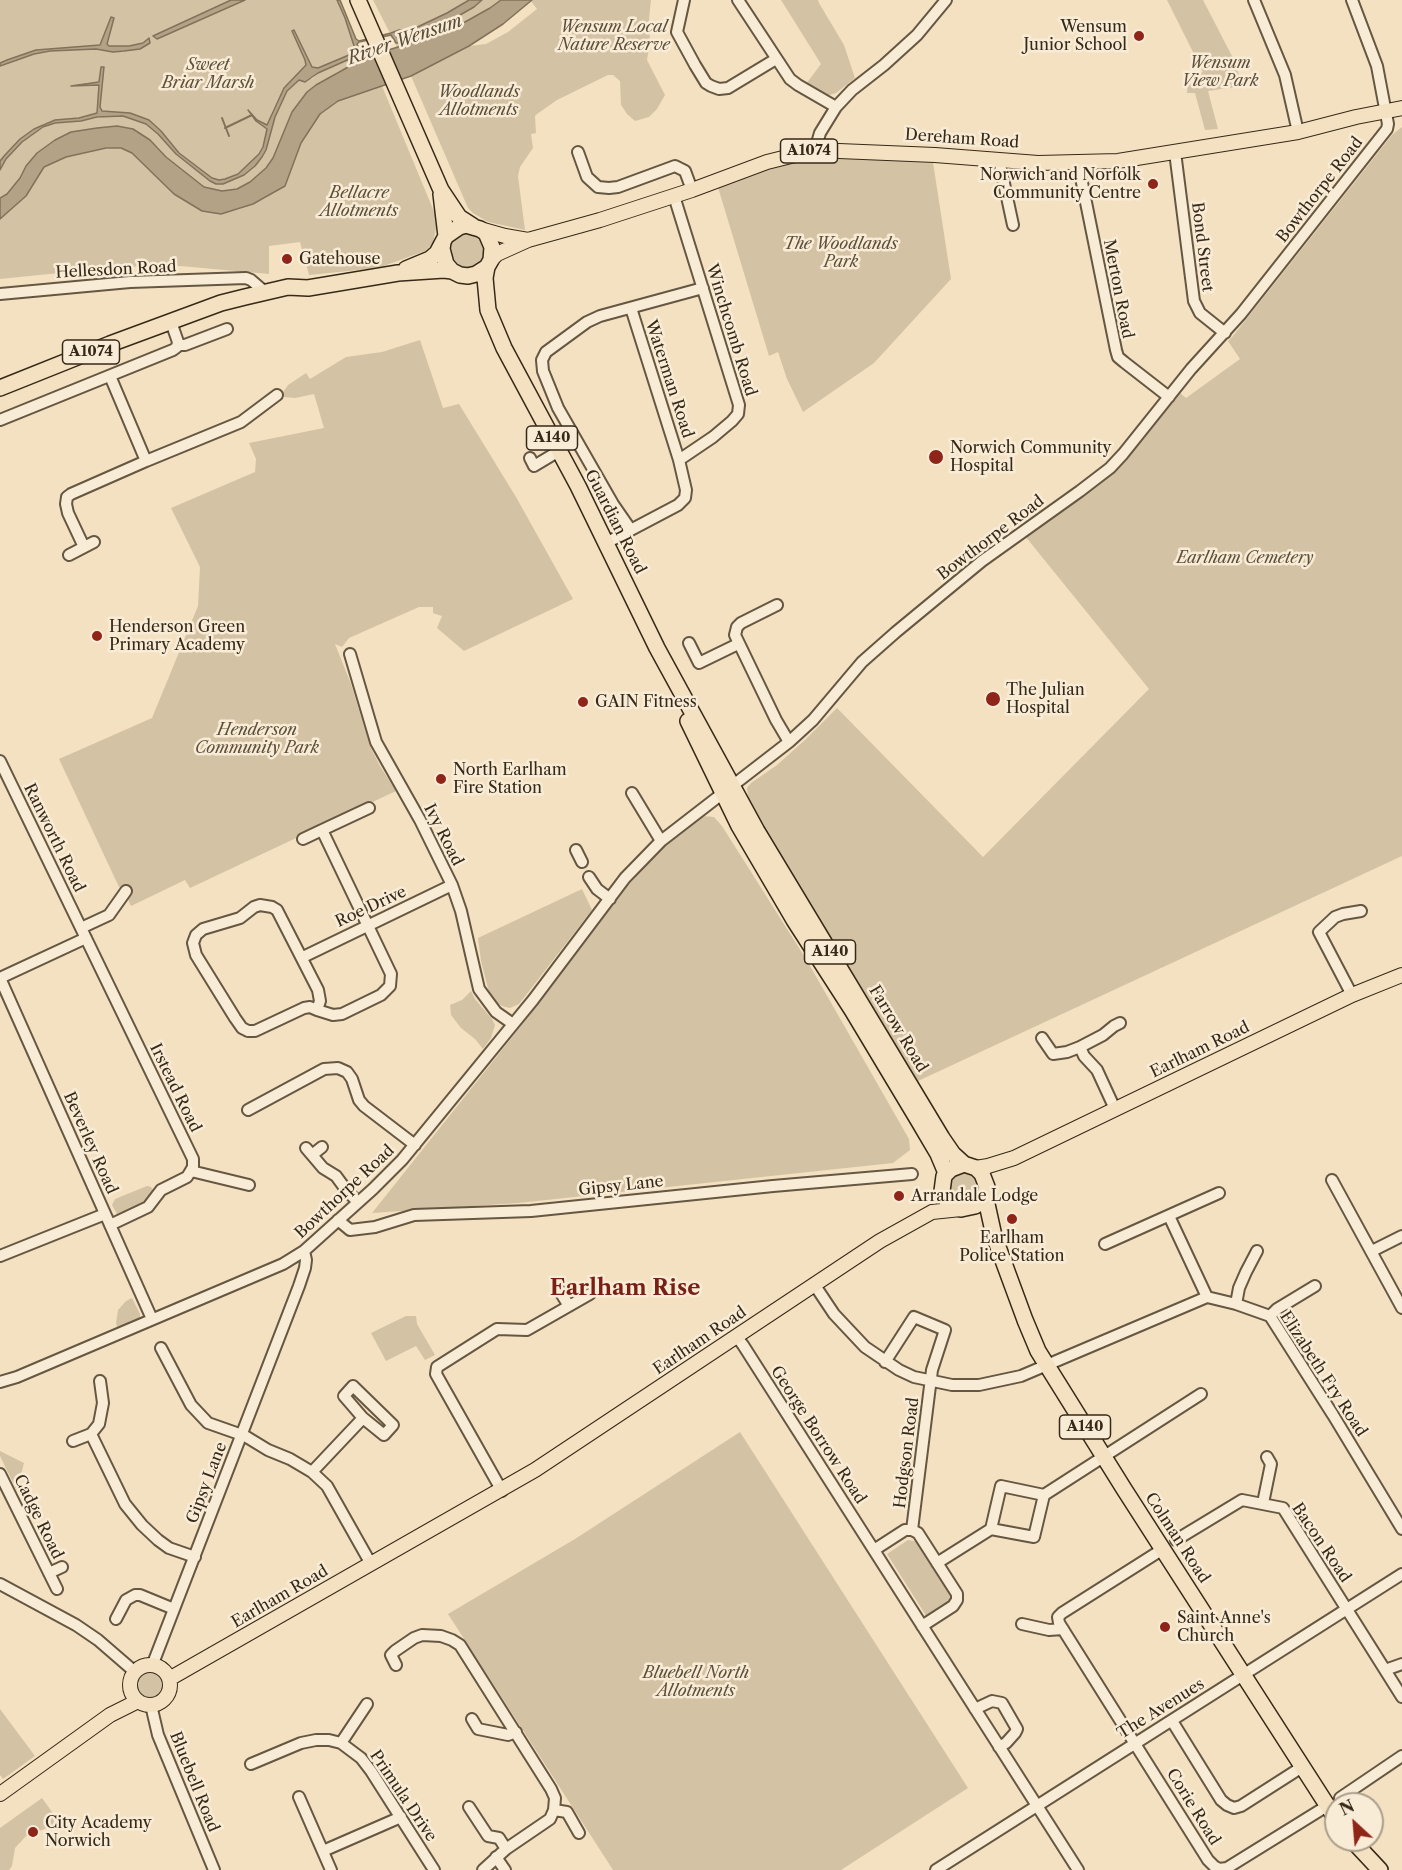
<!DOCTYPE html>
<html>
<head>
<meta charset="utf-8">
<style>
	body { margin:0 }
	#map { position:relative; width:1402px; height:1870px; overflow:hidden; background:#f4e1c1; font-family:"Libre Caslon Text",serif }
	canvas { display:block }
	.north { position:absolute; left:1324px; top:1792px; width:60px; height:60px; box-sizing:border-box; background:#f8ecd7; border:2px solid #ab9e8a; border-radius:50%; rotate:334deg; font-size:16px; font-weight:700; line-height:24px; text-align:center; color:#372917 }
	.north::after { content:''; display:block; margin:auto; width:21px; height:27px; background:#8f2418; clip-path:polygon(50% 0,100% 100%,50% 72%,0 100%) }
</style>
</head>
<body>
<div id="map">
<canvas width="1402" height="1870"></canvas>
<div class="north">N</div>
</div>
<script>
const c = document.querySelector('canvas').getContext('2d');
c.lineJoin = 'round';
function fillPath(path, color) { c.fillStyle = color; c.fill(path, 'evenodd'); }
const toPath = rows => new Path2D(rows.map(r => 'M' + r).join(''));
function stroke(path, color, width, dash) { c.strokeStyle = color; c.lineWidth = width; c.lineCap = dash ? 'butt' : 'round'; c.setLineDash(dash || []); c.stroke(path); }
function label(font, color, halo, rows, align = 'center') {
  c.font = font + ' "Libre Caslon Text",serif'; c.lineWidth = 5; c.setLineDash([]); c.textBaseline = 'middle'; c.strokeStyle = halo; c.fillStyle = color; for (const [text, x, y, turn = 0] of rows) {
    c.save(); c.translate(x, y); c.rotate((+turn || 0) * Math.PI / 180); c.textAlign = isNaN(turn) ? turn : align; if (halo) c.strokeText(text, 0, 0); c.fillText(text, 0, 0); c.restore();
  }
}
fillPath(toPath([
	[0,0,337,0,345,18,356,52,318,68,284,88,272,112,263,147,259,154,242,171,225,179,219,180,208,176,179,153,161,131,141,117,97,113,79,118,55,120,44,124,20,139,0,161],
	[373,0,501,0,490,8,449,31,397,47],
	[530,0,651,0,649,19,650,41,647,60,665,95,657,109,649,117,635,121,627,114,621,105,620,81,613,75,608,75,557,100,537,114,535,116,536,133,531,134,533,148,520,167,518,176,525,230,488,222,473,213,468,208,411,76,469,46,486,44,508,32,537,9],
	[781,0,818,0,819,3,844,45,855,78,836,93,826,96,806,84,821,64],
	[1167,0,1203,0,1233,58,1243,86,1208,91,1218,129,1205,130,1195,93,1187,93,1188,80,1203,72],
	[361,54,366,58,337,72,307,92,292,112,273,158,266,168,250,182,237,189,222,191,204,187,166,157,158,147,117,126,71,132,55,140,37,153,26,166,20,178,7,194,0,198,0,170,6,159,22,142,36,131,55,123,81,121,108,116,123,116,146,124,158,134,176,154,210,181,223,184,238,178,244,175,266,150,275,117,287,91,293,85,299,80,312,79,318,73],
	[382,86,435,214,436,229,433,243,425,251,378,268,309,275,300,242,269,246,269,274,180,266,118,267,0,279,0,219,26,196,44,167,66,157,99,149,121,148,132,153,142,161,221,214,240,209,264,199,285,186,301,143,320,114,338,101],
	[1402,127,1402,856,918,1081,754,808,748,796,747,788,751,783,777,765,805,740,837,708,983,857,1149,689,1025,536,1106,478,1144,438,1180,393,1186,398,1240,359,1228,341,1233,336,1392,135],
	[838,154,932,156,951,279,874,363,803,412,787,379,778,352,769,356,717,184,788,163],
	'448 251a19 19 0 1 1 38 0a19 19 0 1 1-38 0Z',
	[420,340,443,408,459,404,516,497,573,599,464,651,437,628,442,616,433,613,433,607,419,607,349,638,342,647,335,644,351,684,370,746,380,766,396,791,190,888,185,880,131,906,123,889,119,887,59,759,152,718,198,606,200,567,171,508,255,472,256,459,249,443,324,428,314,394,295,398,284,397,283,392,288,385,306,373,310,379,346,357,382,352],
	[702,816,714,817,722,826,806,959,909,1139,910,1150,893,1163,518,1203,372,1213,521,1026,623,891,667,843],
	[582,889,592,910,519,1004,510,1008,502,1006,493,1000,489,992,481,961,478,938],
	[471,991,475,999,492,1019,495,1025,491,1038,483,1049,475,1039,461,1028,451,1015,450,1005,462,1000],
	'950 1187a14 14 0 1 1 28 0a14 14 0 1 1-28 0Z',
	[147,1186,151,1187,153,1190,149,1201,118,1216,112,1205,115,1199],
	[132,1298,140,1314,140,1318,137,1323,118,1331,116,1323,118,1310,126,1301],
	[406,1316,416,1316,417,1324,435,1355,425,1360,416,1346,386,1361,371,1333],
	[740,1432,968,1788,841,1870,613,1870,448,1614,575,1539],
	[0,1451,24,1463,17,1491,0,1456],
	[908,1540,919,1542,957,1601,932,1625,887,1554],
	'136 1686a15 15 0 1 1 30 0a15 15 0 1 1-30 0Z',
	[0,1709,35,1756,3,1779,0,1775],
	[42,1798,60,1823,26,1836,15,1848,12,1866,9,1870,0,1870,0,1828]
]), '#d4c2a4');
const water = toPath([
	[231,0,245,0,157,39,153,36,231,0],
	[337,0,340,0,356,39,359,41,391,33,399,30,411,30,447,13,469,0,482,0,474,7,460,15,401,43,396,43,391,35,359,42,357,44,361,54,318,73,305,82,299,80,287,91,275,117,266,150,262,157,255,166,244,175,223,184,216,184,210,181,176,154,158,134,146,124,123,116,97,117,81,121,55,123,43,127,22,142,6,159,0,170,0,161,5,155,20,139,34,129,55,120,79,118,97,113,99,85,71,86,99,82,101,67,104,67,100,107,102,111,130,113,149,120,161,131,179,153,212,178,219,180,225,179,238,174,259,154,263,147,267,129,256,121,248,110,257,120,267,125,284,88,306,65,305,60,292,31,294,30,312,67,318,68,356,52,345,18,337,0],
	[501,0,532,0,503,24,469,46,411,76,338,101,320,114,301,143,285,186,253,204,221,214,202,211,174,194,132,153,121,148,106,148,66,157,44,167,26,196,0,219,0,198,7,194,20,178,26,166,37,153,55,140,71,132,97,128,117,126,133,129,150,140,166,157,204,187,222,191,237,189,250,182,266,168,273,158,292,112,307,92,316,85,366,57,449,31,490,8,501,0],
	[111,17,114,18,107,44,109,46,129,46,143,43,149,38,150,43,140,49,124,51,113,52,96,49,50,51,34,54,0,66,0,63,7,60,36,50,100,45,111,17]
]);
fillPath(water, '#b4a287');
stroke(water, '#82725a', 1.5);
stroke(toPath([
	[222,118,229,136],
	[225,128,252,115]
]), '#82725a', 2);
const minor = toPath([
	[684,0,677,32,695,65,706,83,711,86,719,89,728,88,776,59],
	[738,0,790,79,798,85,836,107],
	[1254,0,1285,75,1298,132],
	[815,150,820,133,836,107,852,90,884,65,917,35,946,0],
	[578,152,587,177,598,187,609,188,618,187,675,166,685,171,692,190],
	[1175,152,1194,301,1200,313,1225,333],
	[999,160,1013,225],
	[1078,163,1116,350,1118,357,1124,362,1169,397],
	[0,294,130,282,246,278,251,280,265,292],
	[631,308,679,460],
	[178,345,185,345,227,329],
	[110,376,146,461],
	[0,420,173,350,177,347,178,342,171,322],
	[530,458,534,466,559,451],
	[631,530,613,504,558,408,543,371,542,360,546,352,587,322,600,316,703,288],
	[606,543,678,505,685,498,686,490,679,460,713,437,732,421,738,414,739,405,674,196],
	[84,547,68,513,66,504,67,497,71,494,146,461,241,422,277,395],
	[69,555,94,542],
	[777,605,741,623,737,627,735,635,776,720,789,742],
	[689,643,699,663,738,644],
	[350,654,376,742,420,820,452,885,461,911,479,989,496,1012,513,1024],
	[0,761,193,1159,193,1167,187,1177,161,1190,148,1207,110,1225],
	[632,793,661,841],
	[303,839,322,830],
	[576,850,582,862],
	[589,877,597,889,610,899],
	[81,928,109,915,126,891],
	[303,957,452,885],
	[0,978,152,1319],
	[0,978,86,938],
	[1352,995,1319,932,1335,917,1343,914,1361,911],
	[317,1010,320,1001,318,990,277,910,272,907,260,905,254,907,240,918,203,929,196,935,193,943,196,955,235,1018,242,1028,248,1031,255,1031,304,1008,310,1007,317,1010,333,1015,342,1014,381,995,390,986,391,974,322,830,369,808],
	[1042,1038,1053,1054,1067,1052,1080,1047],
	[1115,1109,1097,1070,1084,1056,1080,1047,1103,1035,1114,1026,1120,1023],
	[248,1110,324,1069,338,1068,347,1072,352,1079,359,1100,364,1106,415,1145],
	[306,1148,323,1168,336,1176,347,1191,358,1202],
	[312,1155,322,1147],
	[191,1171,249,1185],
	[1332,1180,1402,1308],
	[1169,1216,1207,1297],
	[338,1220,350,1230,375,1227,414,1215,531,1211,773,1186,912,1174],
	[1105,1244,1219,1193],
	[1372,1251,1402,1236],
	[0,1256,105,1214],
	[814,1284,834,1314,865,1347,899,1370,914,1377,952,1385,979,1385,1021,1376,1207,1297,1236,1304,1270,1316,1333,1415,1402,1529],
	[559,1290,569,1306],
	[1236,1304,1239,1288,1246,1272,1257,1251],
	[1270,1316,1277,1309,1315,1286],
	[736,1336,743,1345,1078,1870],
	[161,1348,191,1405,208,1423,245,1436,268,1450,290,1459,312,1472,327,1486,371,1564],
	[885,1362,914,1317,945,1330,932,1370,912,1530],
	[100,1381,103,1403,99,1424,91,1434,125,1504,142,1525,158,1540,169,1548,195,1557],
	[0,1382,17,1377,283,1264,304,1251,373,1189,402,1160,533,1000,625,878,661,841,789,742,813,720,862,662,896,632,982,561,1080,491,1110,468,1123,454,1191,369,1241,314,1387,129,1388,124,1377,66,1352,0],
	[353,1386,393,1425,384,1435,363,1418,344,1396,353,1386],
	[73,1441,91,1434],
	[312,1472,363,1418],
	[0,1474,57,1589],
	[502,1491,436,1374,437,1367,497,1329,527,1330,590,1294],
	[1044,1495,1201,1394],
	[1263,1503,1271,1464,1267,1457],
	[1176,1540,1242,1500,1283,1508,1402,1697],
	[1163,1549,1062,1613,1058,1617,1059,1623,1208,1860,1214,1866,1219,1869,1227,1868,1327,1806],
	[874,1550,905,1530,912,1530,918,1533,957,1594,957,1600,953,1606,922,1626],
	[937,1563,991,1529,1034,1537,1044,1495,1001,1486,991,1529],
	[49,1573,62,1567],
	[0,1584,76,1625,98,1640,135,1672],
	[116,1619,126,1600,135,1595,140,1595,174,1609],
	[1022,1624,1049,1630,1063,1629],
	[396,1665,391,1655,395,1651,414,1638,422,1635,441,1636,452,1640,460,1645,551,1789,555,1798,554,1810,550,1819,506,1849,483,1870],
	[152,1666,299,1286,305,1268,306,1260,304,1251],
	[1385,1670,1402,1664],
	[151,1705,158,1735,214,1870],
	[975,1709,992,1701,1002,1703,1017,1729,1015,1733,1006,1743,999,1747],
	[472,1719,478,1729,508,1735,516,1732],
	[1172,1721,1221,1800,1227,1805,1234,1808,1241,1806,1302,1767],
	[341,1743,367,1704],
	[251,1764,301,1743,316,1740,329,1740,341,1743,361,1758,371,1771,434,1870],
	[299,1797,331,1870],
	[1340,1798,1402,1756],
	[469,1807,488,1836,499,1838,506,1849],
	[554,1810,567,1812,579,1833],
	[323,1851,401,1817],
	[496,1857,505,1870],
	[936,1870,1402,1574]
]);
const major = toPath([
	[480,229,505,236,528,240],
	[491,260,497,254,528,240,600,220,692,190,767,162,815,150,935,155,1038,163,1118,161,1298,132,1356,117,1402,108],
	[976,1168,988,1166,1014,1158,1352,995,1402,975],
	'130 1685a20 20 0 1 1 40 0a20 20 0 1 1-40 0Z',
	[169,1679,535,1470,880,1241,932,1212,961,1209],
	[0,1794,110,1715,138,1701]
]);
const highway = toPath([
	[358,0,441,190,459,217,473,226],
	[441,194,446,236],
	[487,267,485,278,488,310,504,348,578,486,657,648,757,831,942,1138,953,1154,964,1164],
	[406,269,430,259,437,253,446,236,459,227,466,225,480,229,486,233,492,247,491,260,487,267,476,274,468,276,460,275,452,271,446,264,442,249,443,242],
	[0,388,110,344,221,303,245,297,288,287,308,288,398,273,444,270,452,271],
	[688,721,739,826,794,920,852,1010,918,1120,938,1154,946,1173],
	[985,1195,981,1202,975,1206,961,1209,952,1206,946,1199,942,1191,944,1176,951,1169,964,1164,976,1168,982,1174,987,1187,985,1195,994,1236,1025,1320,1038,1351,1124,1489,1336,1819],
	[1352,1840,1380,1870]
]);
stroke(minor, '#665742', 14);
stroke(major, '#372917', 16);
stroke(highway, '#372917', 18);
stroke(minor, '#f8ecd7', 10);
stroke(major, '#f4e1c1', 14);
stroke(highway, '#f4e1c1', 15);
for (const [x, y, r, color] of [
	[1139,36,6,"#8f2418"],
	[1153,184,6,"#8f2418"],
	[287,259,6,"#8f2418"],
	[936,457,8,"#8f2418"],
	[97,636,6,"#8f2418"],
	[993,699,8,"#8f2418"],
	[583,702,6,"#8f2418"],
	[441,779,6,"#8f2418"],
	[899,1196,6,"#8f2418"],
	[1012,1219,6,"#8f2418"],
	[1165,1627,6,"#8f2418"],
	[33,1832,6,"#8f2418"]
]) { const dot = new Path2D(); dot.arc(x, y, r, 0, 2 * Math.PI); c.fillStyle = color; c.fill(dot); stroke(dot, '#f8ecd7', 2); }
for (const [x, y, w] of [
	[809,151,57],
	[91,352,57],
	[552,438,51],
	[830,952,51],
	[1085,1427,51]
]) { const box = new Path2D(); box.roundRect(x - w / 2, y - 12, w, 24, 4.5); c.fillStyle = '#f8ecd7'; c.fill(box); stroke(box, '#372917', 1.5); }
label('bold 15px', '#372917', null, [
	["A1074",809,151],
	["A1074",91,352],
	["A140",552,438],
	["A140",830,952],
	["A140",1085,1427]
]);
label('italic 16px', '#5e4f3a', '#f8ecd7', [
	["Wensum Local",614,27],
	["Nature Reserve",614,45],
	["Wensum",1220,63],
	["View Park",1220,81],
	["Sweet",208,65],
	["Briar Marsh",208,83],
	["Woodlands",479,92],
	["Allotments",479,110],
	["Bellacre",359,193],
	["Allotments",359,211],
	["The Woodlands",841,244],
	["Park",841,262],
	["Earlham Cemetery",1245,558],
	["Henderson",257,730],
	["Community Park",257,748],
	["Bluebell North",696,1673],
	["Allotments",696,1691]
]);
label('16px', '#372917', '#f8ecd7', [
	["Wensum",1127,27,"right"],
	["Junior School",1127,45,"right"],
	["Norwich and Norfolk",1141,175,"right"],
	["Community Centre",1141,193,"right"],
	["Gatehouse",299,259],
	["Norwich Community",950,448],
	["Hospital",950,466],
	["Henderson Green",109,627],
	["Primary Academy",109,645],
	["The Julian",1006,690],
	["Hospital",1006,708],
	["GAIN Fitness",595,702],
	["North Earlham",453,770],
	["Fire Station",453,788],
	["Arrandale Lodge",911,1196],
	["Earlham",1012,1238,"center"],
	["Police Station",1012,1256,"center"],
	["Saint Anne's",1177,1618],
	["Church",1177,1636],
	["City Academy",45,1823],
	["Norwich",45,1841]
], 'left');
label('16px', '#372917', '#f8ecd7', [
	["Dereham Road",962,139,4],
	["Bowthorpe Road",1320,190,-52],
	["Bond Street",1202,247,83],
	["Hellesdon Road",116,270,-3],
	["Merton Road",1118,289,79],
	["Winchcomb Road",731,330,73],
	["Waterman Road",669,379,72],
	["Guardian Road",615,522,63],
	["Bowthorpe Road",991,538,-37],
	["Ivy Road",443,835,63],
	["Ranworth Road",54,838,64],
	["Roe Drive",371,907,-25],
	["Farrow Road",898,1029,59],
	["Earlham Road",1200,1050,-26],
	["Irstead Road",175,1088,64],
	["Beverley Road",90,1143,66],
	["Gipsy Lane",621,1186,-6],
	["Bowthorpe Road",345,1192,-43],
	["Earlham Road",700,1341,-34],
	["Elizabeth Fry Road",1323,1374,57],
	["George Borrow Road",818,1435,57],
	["Hodgson Road",907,1453,-83],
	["Gipsy Lane",207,1483,-69],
	["Cadge Road",38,1517,64],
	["Colman Road",1177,1538,57],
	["Bacon Road",1321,1543,56],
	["Earlham Road",280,1597,-30],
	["The Avenues",1161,1709,-32],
	["Bluebell Road",194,1782,68],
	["Primula Drive",403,1796,56],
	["Corie Road",1193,1807,58]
]);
label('italic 18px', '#5c4d39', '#f8ecd7', [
	["River Wensum",405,40,-19]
]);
label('bold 22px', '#7a1f14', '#f8ecd7', [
	["Earlham Rise",625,1289]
]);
</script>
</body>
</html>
